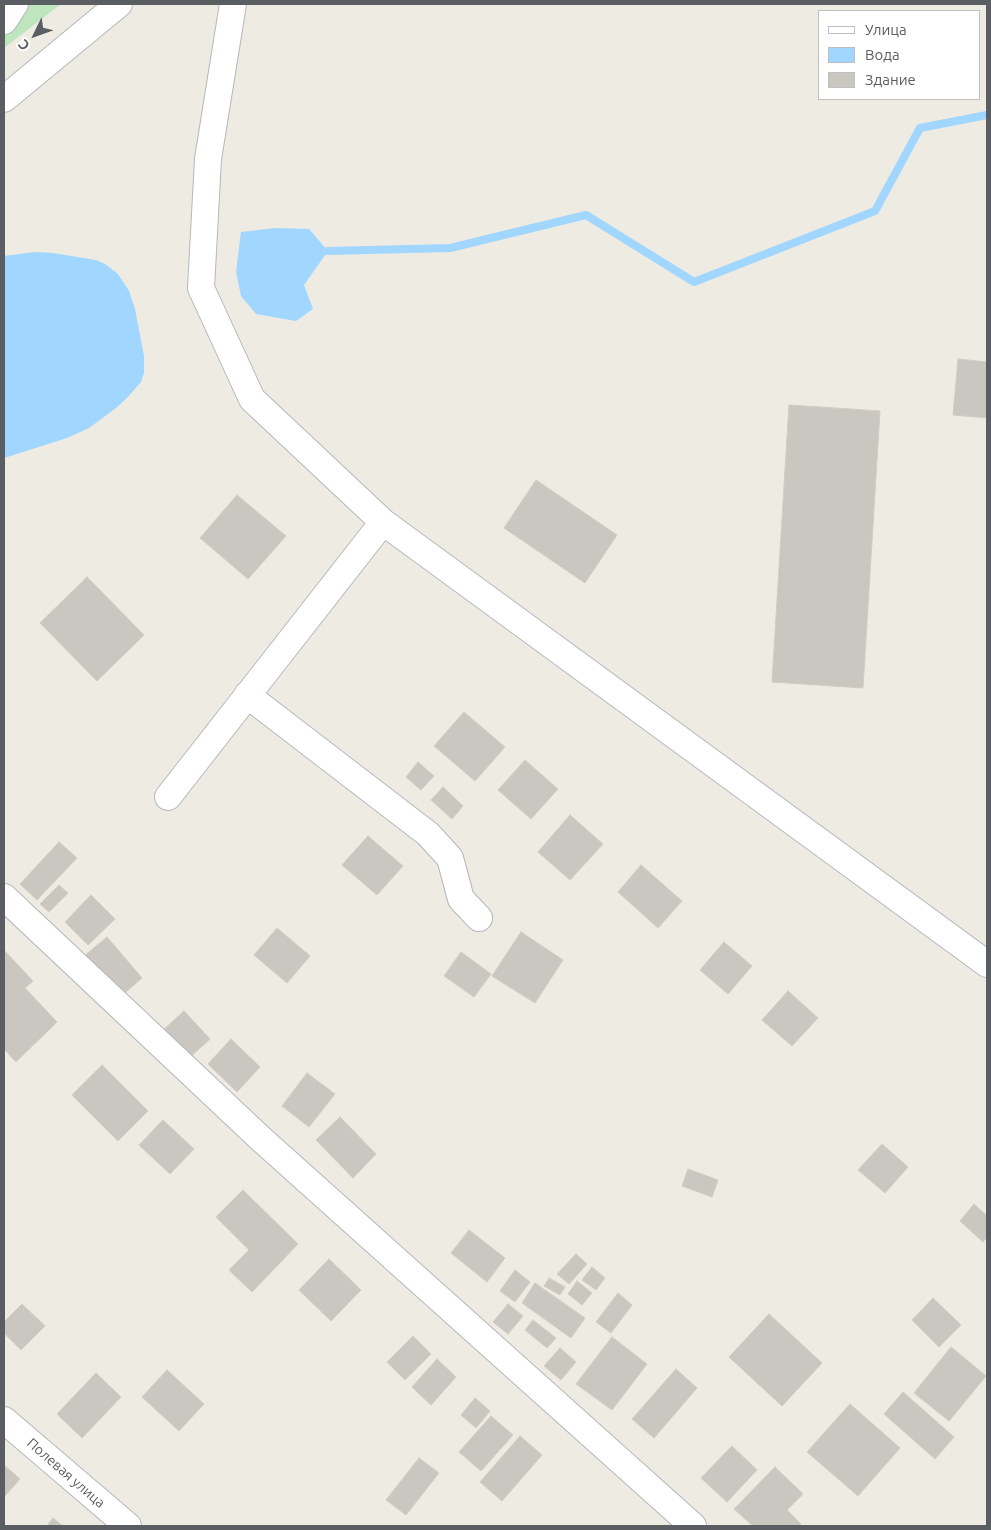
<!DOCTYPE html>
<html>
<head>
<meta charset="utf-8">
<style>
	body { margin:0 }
	#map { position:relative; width:991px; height:1530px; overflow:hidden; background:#edebe2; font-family:Ubuntu,sans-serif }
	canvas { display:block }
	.frame { position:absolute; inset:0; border:5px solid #5a5e63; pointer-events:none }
	.legend { position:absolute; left:818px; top:10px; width:162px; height:90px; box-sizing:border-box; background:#fff; border:1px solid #bdbfc1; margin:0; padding:6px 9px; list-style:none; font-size:15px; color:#5a5e63 }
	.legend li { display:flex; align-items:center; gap:10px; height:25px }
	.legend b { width:25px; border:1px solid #bdbfc1 }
	.north { position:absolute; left:10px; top:10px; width:50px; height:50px; -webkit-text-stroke:4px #fff; paint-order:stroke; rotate:228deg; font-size:14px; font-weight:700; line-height:20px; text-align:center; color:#5a5e63 }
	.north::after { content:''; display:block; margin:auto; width:18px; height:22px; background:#5a5e63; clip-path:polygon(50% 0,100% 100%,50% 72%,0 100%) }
</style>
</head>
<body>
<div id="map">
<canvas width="991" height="1530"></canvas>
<div class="frame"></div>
<ul class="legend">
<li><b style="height:6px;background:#fff"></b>Улица</li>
<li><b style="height:14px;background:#a0d6ff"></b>Вода</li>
<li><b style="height:14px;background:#cac7c1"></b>Здание</li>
</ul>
<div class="north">С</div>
</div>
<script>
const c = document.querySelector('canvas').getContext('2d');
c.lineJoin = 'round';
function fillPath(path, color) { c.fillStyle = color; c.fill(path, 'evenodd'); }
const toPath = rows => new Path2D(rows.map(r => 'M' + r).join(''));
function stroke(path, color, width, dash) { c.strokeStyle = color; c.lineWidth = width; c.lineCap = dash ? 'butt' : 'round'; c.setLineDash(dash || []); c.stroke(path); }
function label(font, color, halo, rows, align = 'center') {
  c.font = font + ' Ubuntu,sans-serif'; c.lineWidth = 4; c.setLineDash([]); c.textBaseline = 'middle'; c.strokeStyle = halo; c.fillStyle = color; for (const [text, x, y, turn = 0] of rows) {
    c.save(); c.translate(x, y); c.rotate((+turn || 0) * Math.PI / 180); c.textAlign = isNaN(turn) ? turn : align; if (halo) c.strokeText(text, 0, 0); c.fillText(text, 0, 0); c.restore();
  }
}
fillPath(toPath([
	[4,4,61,4,4,48]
]), '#bee5bd');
fillPath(toPath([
	[276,228,309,229,328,251,304,285,313,309,296,321,256,314,241,296,236,272,241,232],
	[35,252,53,253,96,260,105,264,118,274,129,291,135,309,144,356,144,373,141,382,127,398,116,408,89,428,67,438,4,458,4,256]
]), '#a0d6ff');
stroke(toPath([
	[328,251,450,248,586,215,694,282,875,211,920,128,987,115]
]), '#a0d6ff', 8);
const building = toPath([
	[958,359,987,362,987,418,953,415,958,359],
	[789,405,880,411,863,688,772,682,789,405],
	[536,480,617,535,585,583,504,528,536,480],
	[237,495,286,536,248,579,200,538,237,495],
	[87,577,144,635,97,681,40,623,87,577],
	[464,712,505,747,475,781,434,746,464,712],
	[525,760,558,789,531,819,498,790,525,760],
	[418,762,434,776,421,790,406,777,418,762],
	[443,787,463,806,452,819,431,800,443,787],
	[570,815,603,844,570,880,538,852,570,815],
	[368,836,403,866,377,895,342,865,368,836],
	[59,842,77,858,37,900,20,884,59,842],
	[641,865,682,901,658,928,618,892,641,865],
	[59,885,68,893,49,912,40,904,59,885],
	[91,895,115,919,88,945,65,922,91,895],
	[277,928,310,956,287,983,254,955,277,928],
	[521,932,563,960,535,1003,492,976,521,932],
	[107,937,142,978,119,998,83,957,107,937],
	[724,942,752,966,728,994,700,970,724,942],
	[4,950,33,981,25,988,57,1022,16,1062,4,1049,4,950],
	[461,952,491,974,474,997,444,976,461,952],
	[788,991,818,1018,792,1046,762,1020,788,991],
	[184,1011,210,1039,187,1060,161,1032,184,1011],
	[231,1039,260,1067,237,1092,208,1064,231,1039],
	[102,1065,148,1111,118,1141,72,1095,102,1065],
	[307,1073,335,1094,309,1127,282,1106,307,1073],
	[340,1117,376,1154,353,1178,316,1140,340,1117],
	[163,1120,194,1149,170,1174,139,1145,163,1120],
	[882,1144,908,1167,885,1193,858,1170,882,1144],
	[688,1169,718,1180,712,1197,682,1186,688,1169],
	[243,1190,298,1244,252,1292,229,1270,249,1250,216,1217,243,1190],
	[974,1204,987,1216,987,1237,983,1242,960,1221,974,1204],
	[469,1230,505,1258,487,1282,451,1253,469,1230],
	[576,1254,587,1264,569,1284,557,1274,576,1254],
	[329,1259,361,1290,331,1321,299,1290,329,1259],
	[592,1267,605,1278,596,1290,582,1280,592,1267],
	[515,1270,530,1282,515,1302,500,1291,515,1270],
	[549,1278,565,1287,560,1295,544,1286,549,1278],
	[577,1281,592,1293,582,1305,568,1294,577,1281],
	[535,1283,585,1318,571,1338,522,1303,535,1283],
	[618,1293,632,1305,611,1333,596,1322,618,1293],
	[933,1298,961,1325,939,1347,912,1320,933,1298],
	[22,1304,45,1326,21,1350,4,1333,4,1322,22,1304],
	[508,1304,523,1316,508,1334,493,1322,508,1304],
	[769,1314,822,1363,782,1406,729,1357,769,1314],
	[533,1320,556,1338,547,1348,525,1330,533,1320],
	[413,1336,431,1354,405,1380,387,1362,413,1336],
	[612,1337,647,1364,612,1410,576,1384,612,1337],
	[951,1347,986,1376,949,1421,914,1393,951,1347],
	[560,1348,576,1362,561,1380,544,1366,560,1348],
	[437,1359,456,1377,431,1405,412,1387,437,1359],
	[676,1369,697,1388,654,1438,632,1419,676,1369],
	[167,1370,204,1404,179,1431,142,1397,167,1370],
	[96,1373,121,1397,82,1438,57,1414,96,1373],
	[903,1392,954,1437,935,1459,884,1414,903,1392],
	[475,1398,490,1411,476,1428,461,1415,475,1398],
	[850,1404,900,1448,858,1496,807,1452,850,1404],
	[491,1416,513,1435,481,1471,459,1452,491,1416],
	[520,1436,542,1455,502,1501,480,1482,520,1436],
	[732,1446,757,1470,727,1502,701,1478,732,1446],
	[419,1458,439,1473,406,1515,386,1500,419,1458],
	[4,1465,20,1479,4,1497,4,1465],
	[775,1467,803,1494,787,1510,801,1524,799,1526,753,1526,734,1509,775,1467],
	[53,1518,63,1526,47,1526,53,1518]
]);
fillPath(building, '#cac7c1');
stroke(building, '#d2ccc0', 1);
const minor = toPath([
	[233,4,208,159,201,288,252,399,383,522,987,964],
	[4,21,15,4],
	[4,99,119,4],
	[247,695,428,834,450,858,461,899,479,918],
	[168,797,383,522],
	[4,897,260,1138,693,1526],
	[4,1420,128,1526]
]);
stroke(minor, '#b4b8bc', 28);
stroke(minor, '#fff', 26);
label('14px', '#5a5e63', '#fff', [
	["Полевая улица",66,1473,41]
]);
</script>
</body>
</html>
